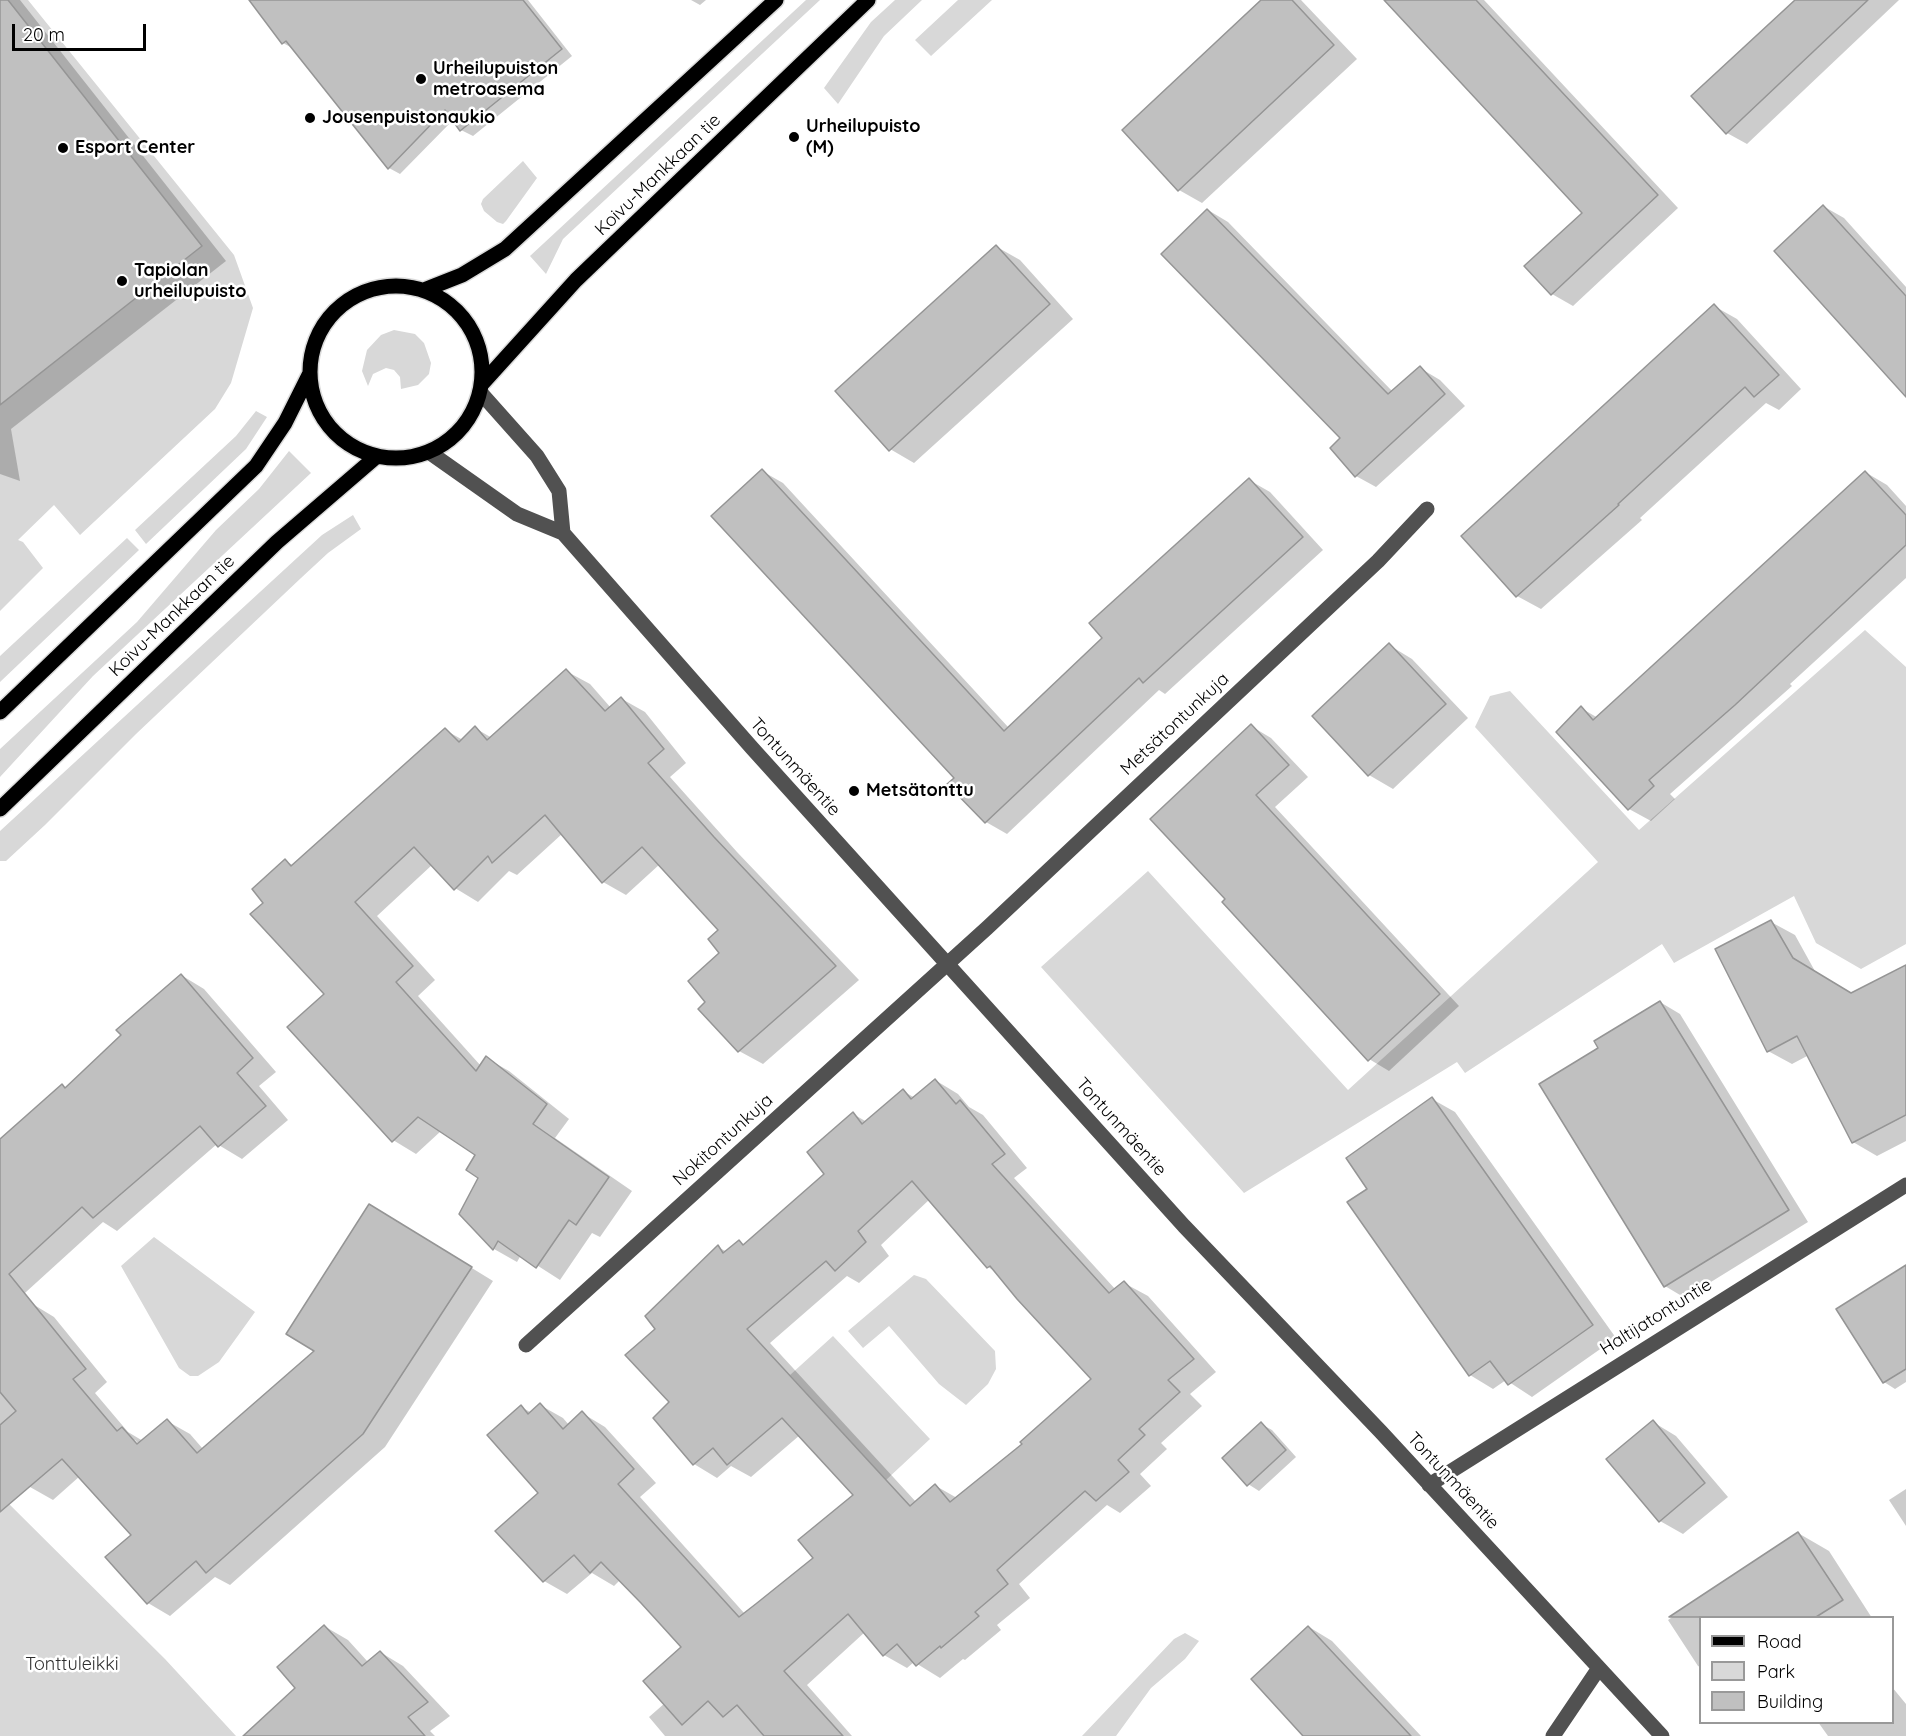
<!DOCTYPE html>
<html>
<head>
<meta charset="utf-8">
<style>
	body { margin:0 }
	#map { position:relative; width:1906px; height:1736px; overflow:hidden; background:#fff; font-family:Quicksand,sans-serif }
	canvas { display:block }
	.legend { position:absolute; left:1699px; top:1616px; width:195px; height:108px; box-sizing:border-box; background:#fff; border:2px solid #999; margin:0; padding:8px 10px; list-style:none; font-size:18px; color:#000 }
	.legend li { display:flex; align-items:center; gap:12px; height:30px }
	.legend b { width:30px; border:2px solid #999 }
	.scale { position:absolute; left:12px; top:24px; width:134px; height:27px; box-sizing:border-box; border:3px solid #000; border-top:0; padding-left:8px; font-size:18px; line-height:21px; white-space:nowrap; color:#000; -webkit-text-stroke:4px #fff; paint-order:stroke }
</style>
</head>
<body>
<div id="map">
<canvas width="1906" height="1736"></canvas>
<ul class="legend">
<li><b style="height:8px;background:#000"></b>Road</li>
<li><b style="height:16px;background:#d8d8d8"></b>Park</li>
<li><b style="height:16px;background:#c0c0c0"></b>Building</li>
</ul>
<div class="scale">20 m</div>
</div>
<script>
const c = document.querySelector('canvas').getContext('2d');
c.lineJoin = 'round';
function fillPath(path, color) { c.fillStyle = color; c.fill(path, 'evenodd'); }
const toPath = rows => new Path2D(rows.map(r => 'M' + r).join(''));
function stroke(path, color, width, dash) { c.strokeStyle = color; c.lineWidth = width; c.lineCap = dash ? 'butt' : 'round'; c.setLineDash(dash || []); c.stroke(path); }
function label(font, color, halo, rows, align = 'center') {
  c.font = font + ' Quicksand,sans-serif'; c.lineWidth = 5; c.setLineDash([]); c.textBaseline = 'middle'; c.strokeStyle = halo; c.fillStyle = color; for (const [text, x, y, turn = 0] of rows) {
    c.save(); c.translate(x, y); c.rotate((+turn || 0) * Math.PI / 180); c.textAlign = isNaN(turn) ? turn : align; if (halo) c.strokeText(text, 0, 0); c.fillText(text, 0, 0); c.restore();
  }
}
fillPath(toPath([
	[0,0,28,0,234,255,253,308,231,383,215,409,80,535,54,505,18,540,23,542,43,568,0,611],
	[806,0,820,0,563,239,546,274,530,256],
	[895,0,922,0,884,36,838,104,824,88,871,22],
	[958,0,992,0,931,56,915,40],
	[523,161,537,178,506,221,503,224,497,222,484,211,481,204,483,199],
	[394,330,415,334,424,343,431,363,429,374,418,385,401,389,400,377,394,370,386,368,373,374,368,386,362,371,367,350,381,335],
	[256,411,267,417,246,449,146,544,135,530,236,436],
	[289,451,311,473,93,676,0,777,0,749,137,622,216,530,259,489],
	[353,515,361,529,328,553,301,578,136,734,45,825,6,861,0,861,0,831,322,535],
	[127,538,139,550,0,682,0,656],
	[1865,630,1906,667,1906,944,1861,969,1816,943,1794,896,1674,963,1662,944,1465,1073,1457,1062,1244,1193,1041,967,1148,871,1348,1090,1598,862,1475,727,1490,696,1510,691,1639,830],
	[154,1237,255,1312,219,1362,198,1376,190,1376,179,1368,121,1266],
	[914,1275,926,1279,995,1351,996,1369,988,1384,966,1405,939,1384,889,1326,863,1348,848,1331],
	[833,1336,930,1439,886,1480,790,1375],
	[0,1495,165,1659,236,1736,0,1736],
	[1185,1633,1199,1641,1185,1659,1151,1688,1116,1736,1082,1736,1174,1639]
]), '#d8d8d8');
fillPath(toPath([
	[0,0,20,0,226,261,11,429,20,481,0,474],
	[251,0,528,0,572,56,473,136,461,130,454,119,400,174,389,168,296,50,283,43],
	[691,0,706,0,700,5],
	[1263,0,1301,0,1357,59,1202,203,1179,190],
	[1386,0,1484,0,1678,208,1573,306,1552,294,1526,266,1585,213],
	[1797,0,1899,0,1747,144,1727,133],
	[1823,206,1844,218,1906,287,1906,394],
	[1208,210,1228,222,1393,392,1420,368,1440,380,1465,406,1376,487,1356,476,1343,438],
	[997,247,1020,260,1073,319,914,463,890,449],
	[1714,306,1737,319,1801,389,1779,410,1766,403,1640,518,1642,520,1541,609,1517,596,1463,536],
	[762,471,783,483,1009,728,1104,638,1249,480,1270,492,1323,550,1165,694,1159,690,1007,834,986,822,950,784,956,778],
	[1865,472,1887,485,1906,506,1906,578,1790,684,1792,686,1670,794,1675,799,1651,821,1629,809,1558,732,1581,708,1598,718],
	[1389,645,1412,659,1468,718,1393,789,1369,775,1314,716],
	[566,671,590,684,611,708,622,699,645,712,686,763,670,777,737,852,859,980,763,1064,739,1051,707,1002,721,953,720,930,660,864,626,895,603,882,562,834,517,875,509,871,478,902,455,888,432,865,377,916,435,980,418,996,481,1066,486,1058,509,1071,569,1119,555,1138,632,1191,600,1237,592,1233,560,1280,521,1255,517,1262,494,1249,461,1214,480,1177,477,1154,441,1131,416,1154,393,1140,326,994,265,903,286,861,294,866,445,730,463,740,475,728,492,738],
	[1251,726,1271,738,1308,777,1275,807,1459,1006,1389,1071,1369,1059,1227,899],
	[1771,922,1795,935,1816,973,1852,994,1906,967,1906,1141,1877,1156,1853,1142,1809,1055,1792,1064,1768,1051],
	[181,975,204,989,276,1072,259,1086,288,1120,242,1159,217,1144,117,1231,103,1222,15,1302,0,1294,0,1141,62,1086,67,1088],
	[1660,1002,1680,1014,1808,1222,1685,1298,1665,1286,1600,1048],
	[935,1080,958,1094,969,1107,983,1115,1027,1168,1014,1178,1116,1290,1124,1283,1148,1296,1216,1372,1190,1394,1202,1406,1161,1443,1167,1449,1140,1474,1151,1486,1120,1513,1107,1505,1019,1584,1030,1598,997,1625,1001,1630,965,1660,963,1659,940,1678,914,1662,907,1668,884,1655,865,1632,807,1685,852,1736,665,1736,649,1717,665,1703,683,1647,620,1580,614,1586,592,1573,567,1594,544,1581,540,1493,521,1407,532,1413,540,1405,563,1418,569,1425,582,1413,605,1427,656,1483,640,1497,745,1614,815,1558,855,1496,800,1435,751,1477,731,1466,717,1478,694,1464,655,1418,671,1403,657,1330,718,1247,727,1252,739,1242,745,1245,826,1174,853,1114,867,1122,903,1091,915,1098],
	[930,1199,988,1267,996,1272,1093,1379,1024,1444,957,1498,936,1486,917,1503,770,1343,847,1276,859,1283,889,1256,881,1245],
	[1432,1099,1455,1112,1616,1338,1532,1397,1506,1380,1493,1389,1470,1375,1369,1189],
	[392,1219,493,1281,385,1447,230,1585,215,1577,170,1616,148,1603,133,1535,80,1476,53,1500,30,1487,0,1451,0,1331,31,1303,54,1317,107,1382,95,1393,128,1432,143,1441,167,1421,190,1434,203,1449,317,1351],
	[131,1440,135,1440,143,1449],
	[1906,1267,1906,1382,1895,1389,1884,1382],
	[1653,1422,1676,1436,1728,1497,1683,1534,1660,1521],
	[1261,1424,1272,1430,1296,1457,1259,1491,1248,1484],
	[1906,1489,1906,1526,1889,1500],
	[1798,1533,1829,1551,1872,1618,1700,1618,1700,1667,1698,1666,1668,1620],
	[324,1626,348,1640,368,1662,380,1652,403,1666,450,1716,430,1731,435,1736,264,1736,297,1689],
	[1309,1627,1332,1641,1421,1736,1305,1736],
	[1892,1687,1906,1704,1906,1736,1828,1736,1818,1722,1892,1722]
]), '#0003');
const building = toPath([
	[0,0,8,0,202,246,0,405,0,0],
	[249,0,523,0,562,49,460,131,445,110,388,169,286,41,282,44,249,0],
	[1261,0,1292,0,1334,45,1178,191,1122,130,1261,0],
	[1384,0,1476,0,1658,195,1551,295,1524,266,1582,213,1384,0],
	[1795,0,1868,0,1726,134,1691,96,1795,0],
	[1823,205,1906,296,1906,397,1774,251,1823,205],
	[1207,209,1388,394,1420,366,1445,394,1355,477,1330,448,1340,438,1161,254,1207,209],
	[996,245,1050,304,889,451,835,391,996,245],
	[1714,304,1779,375,1754,397,1745,387,1618,504,1619,505,1516,597,1461,536,1714,304],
	[762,469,1004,731,1102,638,1089,623,1249,478,1303,537,1143,683,1139,678,985,823,947,784,954,778,711,516,762,469],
	[1865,471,1906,515,1906,545,1735,705,1649,780,1654,786,1628,810,1556,732,1581,706,1593,720,1865,471],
	[1389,643,1446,704,1368,776,1312,716,1389,643],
	[566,669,605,711,621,697,664,749,648,763,714,837,836,966,738,1052,698,1009,705,1002,688,981,719,953,708,939,718,930,642,847,602,883,545,815,492,863,488,856,454,890,414,847,355,902,413,966,396,982,476,1071,486,1056,547,1104,533,1124,609,1177,576,1225,569,1220,536,1268,498,1241,493,1250,459,1214,478,1178,466,1170,475,1155,418,1117,392,1142,287,1027,324,994,250,914,263,903,252,889,285,859,291,866,445,728,459,742,475,726,487,740,566,669],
	[1251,724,1289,765,1256,795,1440,994,1368,1061,1222,902,1225,899,1150,819,1251,724],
	[1771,920,1793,958,1851,993,1906,965,1906,1115,1852,1143,1797,1036,1767,1052,1715,949,1771,920],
	[181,974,253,1058,237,1073,266,1106,218,1147,200,1126,93,1218,82,1207,9,1274,86,1369,73,1379,117,1431,122,1427,137,1444,167,1419,197,1453,314,1351,286,1334,369,1204,472,1267,363,1434,206,1573,196,1561,147,1604,105,1557,131,1535,62,1459,0,1512,0,1425,16,1411,0,1392,0,1139,62,1084,65,1088,121,1035,116,1030,181,974],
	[1660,1001,1789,1210,1664,1287,1539,1084,1598,1048,1594,1041,1660,1001],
	[935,1079,956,1104,960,1100,1005,1154,992,1164,1109,1293,1124,1281,1194,1359,1168,1380,1180,1392,1139,1429,1145,1435,1118,1460,1129,1472,1096,1501,1085,1491,997,1570,1008,1584,975,1612,979,1616,941,1648,940,1646,916,1666,897,1644,883,1656,848,1614,784,1671,843,1736,764,1736,737,1705,723,1717,708,1701,682,1725,643,1681,681,1647,641,1603,601,1562,590,1573,574,1555,543,1582,495,1531,538,1493,487,1435,521,1405,528,1414,540,1403,563,1429,582,1411,634,1469,618,1484,739,1617,757,1603,813,1558,798,1540,853,1495,782,1418,727,1465,713,1448,693,1465,653,1418,669,1402,625,1355,655,1329,645,1316,718,1245,723,1253,739,1240,743,1245,824,1174,807,1152,853,1112,862,1124,903,1089,911,1099,935,1079],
	[912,1181,987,1268,990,1266,1017,1299,1091,1379,1020,1442,1022,1444,950,1502,935,1484,910,1506,747,1329,826,1261,835,1271,866,1242,858,1231,912,1181],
	[1432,1097,1593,1325,1508,1385,1490,1361,1469,1376,1347,1202,1367,1189,1346,1158,1432,1097],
	[1906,1265,1906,1369,1883,1383,1836,1309,1906,1265],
	[1653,1420,1705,1483,1659,1522,1606,1459,1653,1420],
	[1261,1422,1286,1450,1247,1486,1222,1458,1261,1422],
	[1798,1532,1843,1600,1816,1617,1669,1617,1798,1532],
	[324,1625,362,1666,380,1651,428,1702,408,1717,425,1736,243,1736,295,1688,277,1667,324,1625],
	[1308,1626,1411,1736,1303,1736,1251,1679,1308,1626]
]);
fillPath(building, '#c0c0c0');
stroke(building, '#959595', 1.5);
const major = toPath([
	'310 372a86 86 0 1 1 172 0a86 86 0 1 1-172 0Z',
	[424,290,462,275,505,249,776,0],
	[481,385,576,280,868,0],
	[0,712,256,466,285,423,309,375],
	[0,809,277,542,377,456]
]);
stroke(major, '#dbdbdb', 18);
stroke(toPath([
	[480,392,537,456,559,491,563,533],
	[429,452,517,514,563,533,752,748,1184,1226,1381,1432,1662,1736],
	[526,1345,987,928,1378,561,1427,509],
	[1429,1485,1906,1185],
	[1553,1736,1599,1668]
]), '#515151', 15);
stroke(major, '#000', 15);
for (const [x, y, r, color] of [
	[421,79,6,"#000"],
	[310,118,6,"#000"],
	[794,137,6,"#000"],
	[63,148,6,"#000"],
	[122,281,6,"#000"],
	[854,791,6,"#000"]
]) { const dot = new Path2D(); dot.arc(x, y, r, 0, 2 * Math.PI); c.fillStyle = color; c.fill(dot); stroke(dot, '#fff', 2); }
label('bold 18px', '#000', '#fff', [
	["Urheilupuiston",433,69],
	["metroasema",433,90],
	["Jousenpuistonaukio",322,118],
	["Urheilupuisto",806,127],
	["(M)",806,148],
	["Esport Center",75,148],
	["Tapiolan",134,271],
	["urheilupuisto",134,292],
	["Metsätonttu",866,791]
], 'left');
label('18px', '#000', '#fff', [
	["Koivu-Mankkaan tie",658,175,-44],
	["Koivu-Mankkaan tie",172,616,-44],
	["Metsätontunkuja",1175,724,-43],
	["Tontunmäentie",795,767,48],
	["Tontunmäentie",1121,1127,48],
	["Nokitontunkuja",723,1140,-42],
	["Haltijatontuntie",1656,1317,-32],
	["Tontunmäentie",1453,1481,47]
]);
label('18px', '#2f2f2f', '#fff', [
	["Tonttuleikki",72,1665]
]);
</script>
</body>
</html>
